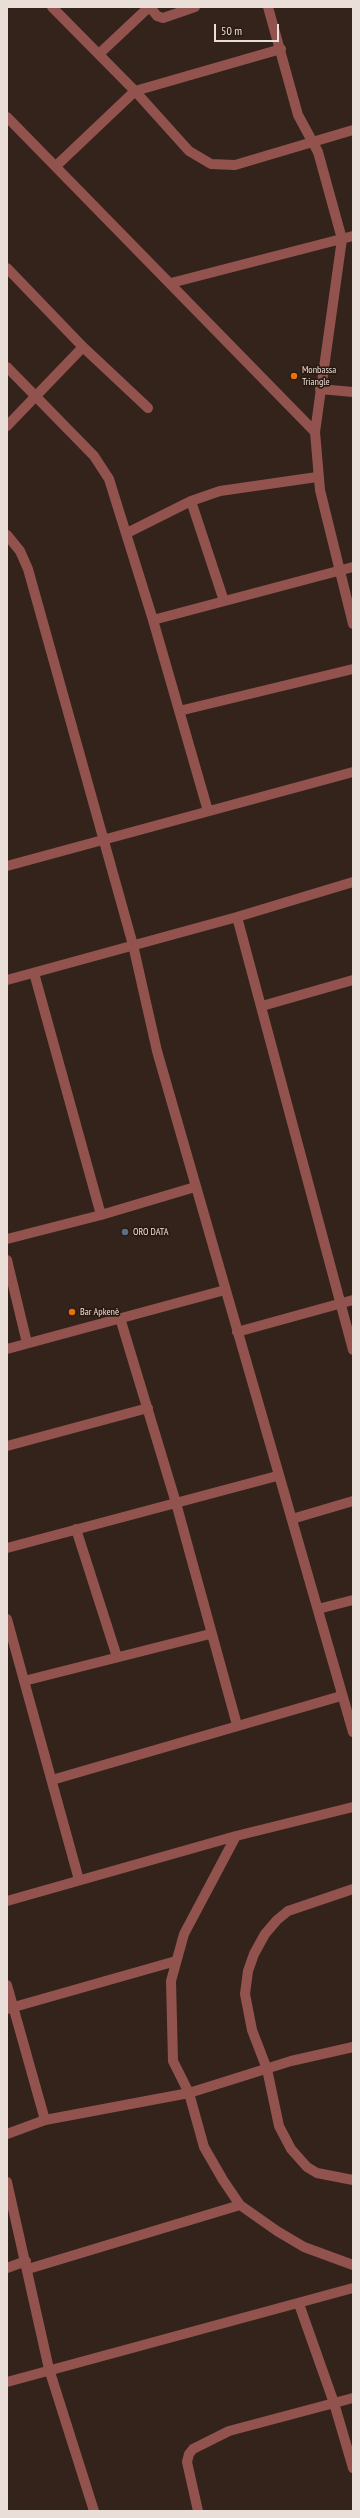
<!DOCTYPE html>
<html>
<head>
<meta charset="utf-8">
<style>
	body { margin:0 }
	#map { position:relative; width:360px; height:2518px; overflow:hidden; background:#34231a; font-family:"PT Sans Narrow",sans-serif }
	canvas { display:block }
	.frame { position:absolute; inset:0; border:8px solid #eaded8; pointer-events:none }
	.scale { position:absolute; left:214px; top:24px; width:65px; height:18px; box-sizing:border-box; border:2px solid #eaded8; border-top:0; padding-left:5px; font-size:12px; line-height:14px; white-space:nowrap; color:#eaded8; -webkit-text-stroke:3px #2a1a10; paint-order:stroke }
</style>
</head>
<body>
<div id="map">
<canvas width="360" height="2518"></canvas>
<div class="frame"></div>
<div class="scale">50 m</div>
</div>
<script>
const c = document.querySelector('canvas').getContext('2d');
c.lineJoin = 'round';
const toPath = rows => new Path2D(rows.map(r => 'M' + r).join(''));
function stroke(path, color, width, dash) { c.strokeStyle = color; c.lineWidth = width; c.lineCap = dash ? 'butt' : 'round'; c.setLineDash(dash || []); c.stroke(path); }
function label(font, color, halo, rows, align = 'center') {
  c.font = font + ' "PT Sans Narrow",sans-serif'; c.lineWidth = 3.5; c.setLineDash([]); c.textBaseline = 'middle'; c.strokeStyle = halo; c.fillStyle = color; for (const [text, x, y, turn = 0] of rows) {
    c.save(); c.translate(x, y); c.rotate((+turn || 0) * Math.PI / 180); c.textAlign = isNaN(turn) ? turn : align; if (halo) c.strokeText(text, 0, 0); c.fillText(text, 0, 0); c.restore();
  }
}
stroke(toPath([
	[52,7,135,91,189,151,211,164,235,165,353,130],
	[150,7,157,16,163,18,195,7],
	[268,7,298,115,318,152,342,239,315,432],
	[99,54,149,7],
	[7,117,315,432,320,490,353,624],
	[56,166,135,91,281,49],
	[7,268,83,347,148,408],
	[171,283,353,236],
	[7,367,94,456,109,479,153,620,208,811],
	[320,389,353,392],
	[7,426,83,347],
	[191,501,224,601],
	[127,533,191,501,220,491,317,477],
	[7,535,20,551,28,569,133,945,157,1051,353,1732],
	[153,620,353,567],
	[179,711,353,669],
	[7,866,353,772],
	[237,917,353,1350],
	[34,973,101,1215],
	[7,980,237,917,353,882],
	[262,1006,353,980],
	[7,1239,101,1215,195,1187],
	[7,1260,27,1343],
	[120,1318,176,1503,237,1725],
	[237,1332,353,1300],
	[7,1349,225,1290],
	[7,1446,148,1408],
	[292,1519,353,1501],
	[76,1529,117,1657],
	[7,1548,277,1476],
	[318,1609,353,1600],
	[7,1619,79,1880],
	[24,1681,210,1634],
	[52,1780,341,1696],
	[353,1807,236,1836,184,1934,171,1981,173,2061,189,2093,204,2147,223,2180,240,2205,277,2231,304,2247,353,2265],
	[353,1889,288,1911,277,1920,265,1934,254,1954,248,1971,245,1994,252,2030,267,2069,279,2126,291,2149,307,2167,317,2173,353,2180],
	[7,1901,236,1836],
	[7,1985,45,2120],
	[7,2009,176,1961],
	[7,2134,45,2120,189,2093,291,2061,353,2047],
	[7,2182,49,2369,94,2511],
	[7,2268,26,2261],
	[28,2269,240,2205],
	[299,2304,334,2403,353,2468],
	[7,2382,353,2288],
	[198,2511,187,2462,189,2454,193,2449,229,2431,353,2398]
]), '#92534e', 10);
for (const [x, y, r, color] of [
	[294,376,4,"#e8710a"],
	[125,1232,4,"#5c6f8a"],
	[72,1312,4,"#e8710a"]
]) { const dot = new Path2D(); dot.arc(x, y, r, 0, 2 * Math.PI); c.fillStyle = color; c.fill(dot); stroke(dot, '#2a1a10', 1.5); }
label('10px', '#eaded8', '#2a1a10', [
	["Monbassa",302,370],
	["Triangle",302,382],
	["ORO DATA",133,1232],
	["Bar Apkenè",80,1312]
], 'left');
</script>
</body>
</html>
